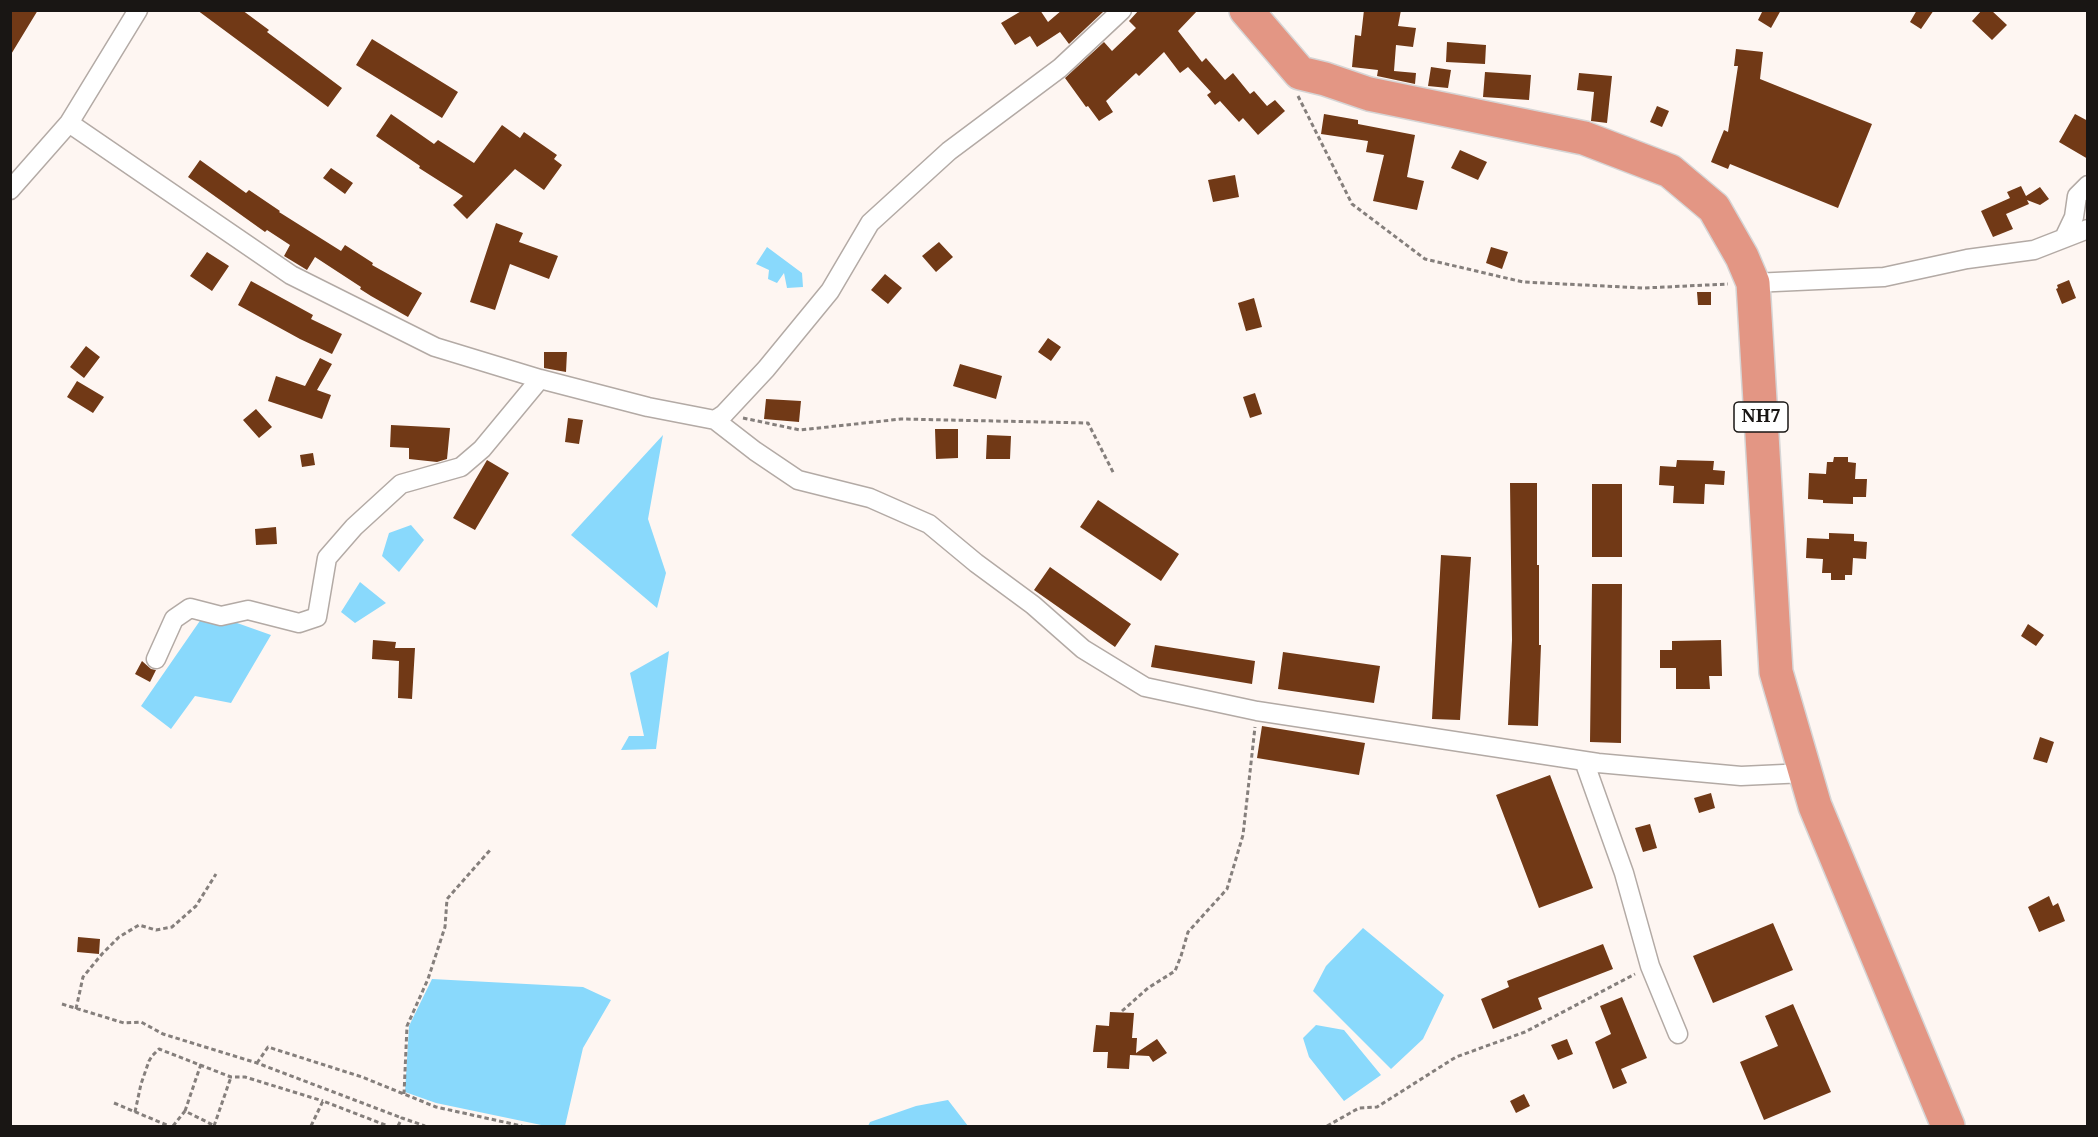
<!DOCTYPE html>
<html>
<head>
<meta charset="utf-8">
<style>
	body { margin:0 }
	#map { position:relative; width:2098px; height:1137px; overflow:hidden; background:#fef6f2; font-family:"Noto Serif",serif }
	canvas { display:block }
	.frame { position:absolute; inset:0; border:12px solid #191614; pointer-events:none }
</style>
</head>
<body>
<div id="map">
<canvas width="2098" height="1137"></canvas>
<div class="frame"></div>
</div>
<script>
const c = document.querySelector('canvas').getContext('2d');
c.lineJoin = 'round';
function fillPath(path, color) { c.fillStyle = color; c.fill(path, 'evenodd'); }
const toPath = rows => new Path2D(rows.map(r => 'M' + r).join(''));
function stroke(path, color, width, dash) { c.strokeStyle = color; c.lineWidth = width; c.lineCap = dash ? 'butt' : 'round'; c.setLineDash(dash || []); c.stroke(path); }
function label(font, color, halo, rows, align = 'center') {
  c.font = font + ' "Noto Serif",serif'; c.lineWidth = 6; c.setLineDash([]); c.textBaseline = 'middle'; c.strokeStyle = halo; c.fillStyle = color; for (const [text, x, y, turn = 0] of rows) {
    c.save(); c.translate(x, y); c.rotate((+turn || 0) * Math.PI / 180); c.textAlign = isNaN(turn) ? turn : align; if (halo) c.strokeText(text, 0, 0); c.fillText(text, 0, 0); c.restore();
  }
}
fillPath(toPath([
	[767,247,802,273,803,287,787,288,784,273,777,283,768,279,769,270,756,264],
	[663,435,648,519,666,573,657,608,571,535],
	[411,525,424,540,399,572,382,556,389,533],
	[360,582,386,603,355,623,341,612],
	[206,612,271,635,231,703,195,696,171,729,141,706],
	[669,651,656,749,621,750,629,736,644,736,630,673],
	[1363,928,1444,995,1423,1039,1391,1069,1313,991,1326,966],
	[432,979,583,987,611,1000,583,1048,565,1126,546,1126,436,1103,405,1092,409,1026],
	[1316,1025,1344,1030,1381,1075,1344,1101,1309,1057,1303,1038],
	[948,1100,968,1126,868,1126,870,1122,916,1106]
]), '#89d9fc');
fillPath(toPath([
	[10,10,38,10,10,56],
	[197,10,242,10,269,30,267,32,342,88,328,107],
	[1023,10,1040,10,1048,22,1062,10,1102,10,1103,12,1069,44,1060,32,1037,47,1030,36,1015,45,1001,23],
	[1139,10,1198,10,1178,31,1202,62,1206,58,1225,80,1233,73,1250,94,1254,91,1267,106,1275,100,1285,111,1258,135,1243,118,1239,122,1220,101,1215,105,1207,95,1211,92,1188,67,1180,73,1164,52,1139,76,1136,73,1106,101,1113,112,1099,121,1088,106,1086,107,1065,78,1104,42,1112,51,1136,28,1129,21],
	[1364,10,1401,10,1398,26,1416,28,1413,47,1396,45,1394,71,1416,73,1415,84,1377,76,1378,70,1352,67,1355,35,1361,36],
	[1763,10,1781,10,1771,28,1758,20],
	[1917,10,1934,10,1921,29,1910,22],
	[1982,10,1991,10,2007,25,1992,40,1972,21],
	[372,39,458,92,442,118,356,65],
	[1447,42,1486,45,1485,64,1446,62],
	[1736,49,1763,52,1760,79,1872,124,1838,208,1730,164,1728,169,1711,162,1724,130,1728,132,1738,66,1734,66],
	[1431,67,1451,70,1448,88,1428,86],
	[1485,72,1531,75,1529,100,1483,97],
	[1579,73,1612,76,1607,123,1591,121,1594,92,1577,90],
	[1657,106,1669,111,1662,127,1650,122],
	[391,114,434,144,438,140,474,163,502,125,520,138,524,132,557,155,554,159,562,165,544,190,515,169,467,219,453,205,463,196,419,168,420,166,376,136],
	[1324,114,1358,120,1358,124,1415,135,1407,177,1424,181,1417,210,1373,201,1384,155,1366,152,1368,141,1321,134],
	[2075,114,2088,121,2088,159,2059,142],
	[1460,150,1487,162,1478,180,1451,168],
	[200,160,246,193,249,190,280,211,279,212,341,251,345,245,373,263,372,265,422,293,408,317,371,296,360,289,361,287,315,257,307,270,284,256,290,245,267,230,265,232,188,177],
	[331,168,353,183,345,194,323,178],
	[1235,175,1239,197,1213,202,1208,180],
	[2021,186,2026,196,2040,187,2049,199,2040,205,2027,200,2029,204,2006,214,2013,229,1993,237,1981,211,2010,198,2007,192],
	[496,223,523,233,519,242,558,256,549,279,510,264,495,310,470,302],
	[939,242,953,257,936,272,922,256],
	[1491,247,1508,252,1502,269,1486,263],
	[207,252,229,266,212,291,190,276],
	[885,274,902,288,888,304,871,290],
	[2069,280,2076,298,2062,304,2056,289,2058,288,2057,285],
	[251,281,313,315,311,319,342,334,332,354,300,339,238,305],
	[1697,292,1711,292,1711,305,1698,305],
	[1254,298,1262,327,1246,331,1238,303],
	[1048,338,1061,347,1051,361,1038,352],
	[86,346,100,357,84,378,70,367],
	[544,352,567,352,566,372,544,368],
	[320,358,332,364,317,390,331,395,322,419,268,401,276,376,305,386],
	[960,364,1002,376,996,399,953,386],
	[77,381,104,397,93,413,67,397],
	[1255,393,1262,414,1250,418,1243,397],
	[766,399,801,401,799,422,764,419],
	[256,409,272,427,259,438,243,420],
	[568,418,583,420,579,444,565,442],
	[391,425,450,428,447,459,437,462,409,459,409,448,390,447],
	[935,429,958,429,958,458,936,459],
	[987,435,1011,436,1010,459,986,459],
	[313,453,315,465,302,467,300,455],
	[1834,457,1848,457,1848,462,1856,463,1855,479,1867,479,1866,497,1853,497,1853,504,1823,503,1823,500,1808,499,1809,473,1826,474,1827,462,1833,462],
	[487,460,509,473,475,530,453,518],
	[1677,460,1714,461,1713,470,1725,471,1724,485,1705,484,1704,504,1673,503,1674,486,1659,485,1660,466,1676,467],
	[1510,483,1537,483,1537,565,1539,565,1539,645,1541,645,1538,726,1508,725,1512,640],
	[1592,484,1622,484,1622,557,1592,557],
	[1098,500,1179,554,1161,581,1080,527],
	[276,527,277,544,256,545,255,529],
	[1829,533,1854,534,1854,541,1867,542,1866,559,1853,558,1852,575,1845,575,1845,580,1831,580,1831,573,1822,573,1823,559,1806,558,1807,538,1829,539],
	[1441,555,1471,557,1460,720,1432,719],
	[1050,567,1131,624,1115,647,1034,590],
	[1592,584,1622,584,1621,743,1590,742],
	[2028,624,2044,635,2036,646,2021,636],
	[373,640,396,642,395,648,415,648,412,699,398,698,399,661,372,659],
	[1721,640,1722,676,1709,676,1710,689,1676,689,1676,668,1660,668,1660,650,1672,650,1672,641],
	[1155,645,1255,661,1252,684,1151,667],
	[1283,652,1380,666,1374,703,1278,689],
	[142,661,151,669,156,670,150,682,135,674],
	[1262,726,1365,743,1359,775,1257,758],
	[2040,737,2054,742,2047,763,2033,759],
	[1550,775,1593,888,1539,908,1496,795],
	[1711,793,1715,808,1699,813,1694,798],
	[1650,824,1657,848,1643,852,1635,828],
	[2049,896,2053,906,2058,903,2065,921,2039,932,2028,907],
	[1773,923,1793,970,1713,1003,1693,956],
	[78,937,100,939,99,954,77,952],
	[1603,944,1613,969,1538,998,1542,1009,1493,1029,1481,999,1509,987,1507,981],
	[1622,997,1647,1058,1621,1069,1627,1083,1613,1089,1595,1042,1611,1034,1600,1006],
	[1793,1004,1831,1092,1764,1120,1740,1062,1778,1046,1765,1016],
	[1110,1012,1134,1013,1132,1038,1137,1038,1136,1053,1157,1039,1167,1053,1153,1062,1149,1056,1130,1055,1129,1069,1107,1068,1108,1052,1093,1052,1096,1025,1109,1026],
	[1567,1039,1573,1054,1558,1060,1551,1045],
	[1524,1094,1530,1106,1516,1113,1510,1101]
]), '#713916');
const street = toPath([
	[69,123,291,275,435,347,540,379,648,407,715,420,755,451,798,480,870,498,929,524,976,563,1033,605,1083,649,1145,687,1257,711,1598,763,1741,776,1805,773],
	[10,190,69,123,138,10],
	[2064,238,2074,217,2077,196,2088,185],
	[1753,283,1884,277,1967,259,2034,250,2088,229],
	[715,420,724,414,766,369,830,291,870,223,949,151,1060,68,1122,10],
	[156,659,174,619,190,608,221,616,248,610,299,623,317,617,327,558,354,527,401,484,461,467,482,449,540,379],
	[1584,761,1624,873,1650,966,1678,1034]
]);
const highway = toPath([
	[1246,10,1300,73,1325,79,1369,94,1584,138,1670,171,1714,208,1742,257,1753,283,1776,672,1815,806,1948,1126]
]);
stroke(street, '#b3aaa5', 21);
stroke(highway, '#d6d5d5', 36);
stroke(toPath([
	[1298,96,1352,204,1425,259,1523,282,1644,288,1728,284],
	[743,418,800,430,901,419,1088,423,1114,474],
	[62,1004,124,1023,141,1022,163,1034,257,1063,402,1118],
	[76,1009,83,977,102,954,119,937,139,925,156,930,172,927,196,906,216,874],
	[1122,1011,1148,988,1175,971,1181,956,1188,932,1227,889,1243,835,1255,727],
	[257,1063,268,1047,362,1077,436,1107,522,1126],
	[404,1094,407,1026,428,979,445,927,447,899,491,849],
	[114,1103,169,1126],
	[185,1111,201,1064],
	[135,1112,141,1084,149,1061,152,1056,159,1049,231,1077,245,1077,323,1101],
	[173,1126,185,1111,215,1126],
	[214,1126,231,1077],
	[311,1126,323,1101,388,1126],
	[398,1126,402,1118,425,1126],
	[1327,1126,1359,1108,1377,1107,1456,1057,1525,1032,1635,974]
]), '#857f7c', 3, [4.5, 3]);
stroke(street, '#fff', 18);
stroke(highway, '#e39684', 33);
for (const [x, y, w] of [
	[1761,417,54]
]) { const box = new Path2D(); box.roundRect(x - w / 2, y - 15, w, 30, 4.5); c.fillStyle = '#fff'; c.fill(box); stroke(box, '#191614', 1.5); }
label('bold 18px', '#191614', null, [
	["NH7",1761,417]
]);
</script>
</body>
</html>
